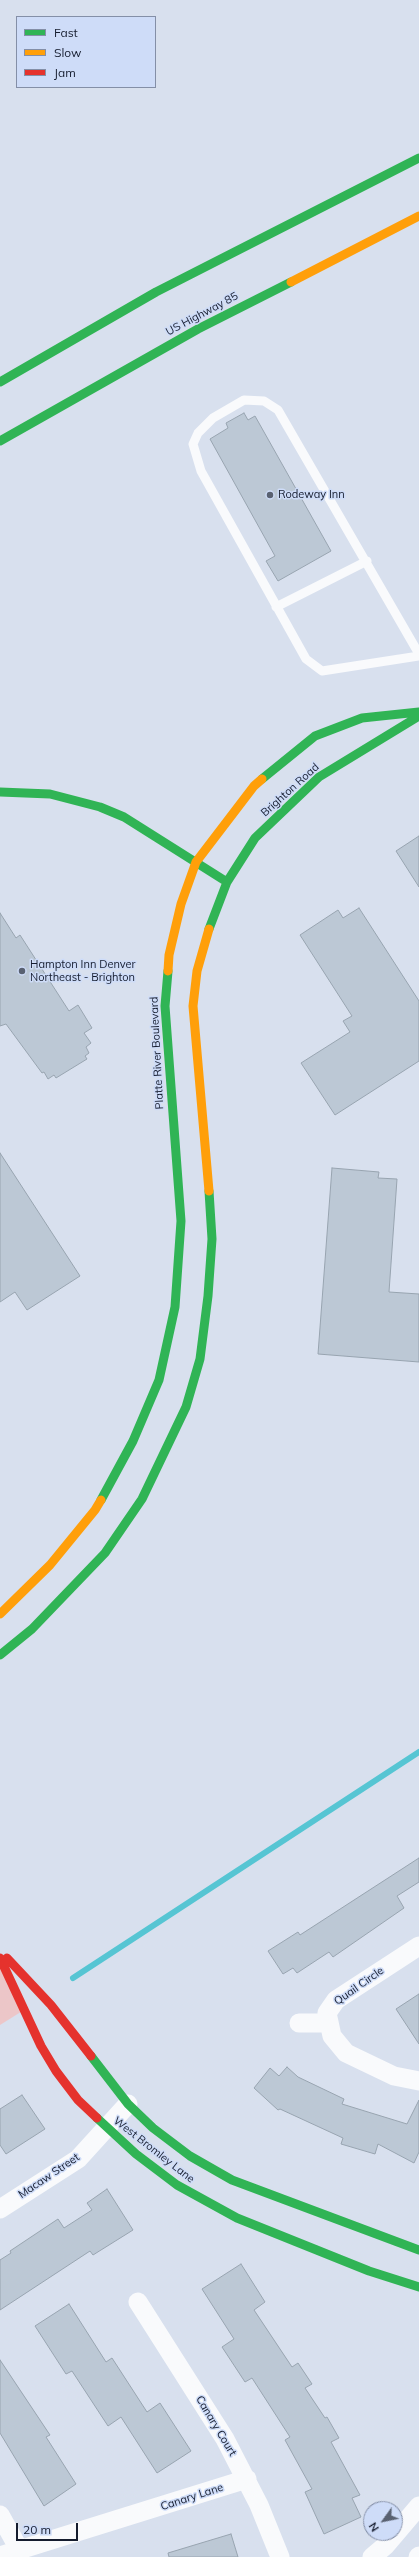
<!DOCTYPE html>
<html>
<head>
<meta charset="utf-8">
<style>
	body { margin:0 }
	#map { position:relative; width:419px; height:2557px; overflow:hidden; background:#d8e0ee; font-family:Mulish,sans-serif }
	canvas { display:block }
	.legend { position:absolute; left:16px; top:16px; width:140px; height:72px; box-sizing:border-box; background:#cedcf8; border:1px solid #848fa7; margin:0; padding:5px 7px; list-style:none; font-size:12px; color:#151c2e }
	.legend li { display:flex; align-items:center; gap:8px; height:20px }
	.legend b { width:20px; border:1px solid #848fa7 }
	.north { position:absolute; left:363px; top:2501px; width:40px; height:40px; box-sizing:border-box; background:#cedcf8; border:1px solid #848fa7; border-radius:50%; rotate:237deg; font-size:11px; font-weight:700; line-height:16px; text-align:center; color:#151c2e }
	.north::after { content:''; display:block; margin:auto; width:14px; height:18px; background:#596171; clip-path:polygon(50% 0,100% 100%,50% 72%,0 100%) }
	.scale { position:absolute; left:16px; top:2523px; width:62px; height:18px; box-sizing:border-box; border:2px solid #151c2e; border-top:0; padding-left:5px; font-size:12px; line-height:14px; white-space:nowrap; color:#151c2e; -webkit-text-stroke:3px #cedcf8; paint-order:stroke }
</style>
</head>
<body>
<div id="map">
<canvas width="419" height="2557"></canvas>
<ul class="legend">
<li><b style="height:5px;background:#30b455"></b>Fast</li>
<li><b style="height:5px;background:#ff9f0a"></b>Slow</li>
<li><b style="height:5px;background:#e5322d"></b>Jam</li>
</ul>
<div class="north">N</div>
<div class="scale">20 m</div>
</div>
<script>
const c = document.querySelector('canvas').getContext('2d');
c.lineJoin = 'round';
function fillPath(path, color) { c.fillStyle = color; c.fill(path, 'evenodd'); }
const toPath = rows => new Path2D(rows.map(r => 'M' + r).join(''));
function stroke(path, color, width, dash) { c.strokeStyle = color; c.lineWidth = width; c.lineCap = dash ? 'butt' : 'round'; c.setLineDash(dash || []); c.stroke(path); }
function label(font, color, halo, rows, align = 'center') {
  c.font = font + ' Mulish,sans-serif'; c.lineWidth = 3; c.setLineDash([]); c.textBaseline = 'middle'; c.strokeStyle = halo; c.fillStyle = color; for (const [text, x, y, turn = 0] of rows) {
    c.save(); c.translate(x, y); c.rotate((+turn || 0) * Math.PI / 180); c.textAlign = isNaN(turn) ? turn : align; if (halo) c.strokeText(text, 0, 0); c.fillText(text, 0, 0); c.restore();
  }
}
fillPath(toPath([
	[0,1958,24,2010,0,2025]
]), '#ecc6c8');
stroke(toPath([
	[73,1978,419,1752]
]), '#56c5d3', 6);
const building = toPath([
	[244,413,248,420,255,416,331,551,278,581,266,561,275,556,210,439,228,428,226,423,244,413],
	[419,836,419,887,396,851,419,836],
	[359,908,419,1001,419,1061,335,1115,301,1063,350,1032,343,1021,352,1016,300,935,338,910,343,918,359,908],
	[0,913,16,938,20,935,69,1011,78,1005,92,1028,84,1033,91,1043,86,1047,89,1053,85,1056,87,1059,56,1078,54,1075,48,1079,44,1072,42,1073,6,1024,0,1026,0,913],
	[0,1153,80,1276,27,1310,15,1292,0,1302,0,1153],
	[332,1168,379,1172,378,1178,397,1179,389,1292,419,1294,419,1362,318,1354,332,1168],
	[419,1858,419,1882,397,1896,404,1908,333,1957,329,1952,297,1973,293,1968,283,1974,268,1951,298,1932,300,1935,419,1858],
	[419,1994,419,2044,396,2009,419,1994],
	[287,2067,298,2077,344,2099,342,2104,407,2124,419,2100,419,2152,414,2163,378,2144,375,2154,341,2144,343,2138,280,2109,278,2110,254,2088,270,2068,279,2076,287,2067],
	[22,2095,45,2129,6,2154,0,2145,0,2109,22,2095],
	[107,2189,133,2230,93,2255,90,2251,0,2310,0,2260,11,2253,10,2251,58,2219,64,2228,92,2210,87,2203,107,2189],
	[241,2264,265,2302,254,2310,292,2367,298,2363,312,2384,305,2388,325,2418,327,2417,339,2438,331,2442,360,2495,352,2498,361,2517,324,2534,305,2492,312,2489,285,2440,290,2437,252,2378,245,2382,222,2347,234,2339,202,2289,241,2264],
	[69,2304,106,2362,112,2358,147,2412,160,2403,191,2451,157,2473,121,2417,108,2426,72,2371,66,2374,35,2326,69,2304],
	[0,2360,50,2435,46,2437,76,2484,44,2506,0,2433,0,2360],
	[231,2534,238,2557,169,2557,168,2553,231,2534]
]);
fillPath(building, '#bcc8d5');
stroke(building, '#98a4b0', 1);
stroke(toPath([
	[276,607,367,561],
	[419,654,278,410,264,401,244,400,213,418,198,433,193,444,201,471,306,659,322,671,419,656]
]), '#f9fafc', 9);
stroke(toPath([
	[419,1946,336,2000,327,2013,332,2036,346,2053,394,2076,419,2081],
	[299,2023,327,2023],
	[0,2209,78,2159,128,2104],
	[138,2302,225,2439,259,2505,280,2557],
	[0,2515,19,2549],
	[0,2556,247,2479],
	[372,2557,385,2546,419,2506],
	[418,2557,419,2556]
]), '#f9fafc', 19);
stroke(toPath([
	[0,382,156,292,419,158],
	[0,441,198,329,291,282],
	[262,779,315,736,362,718,419,712],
	[0,792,50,794,100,807,124,817,227,882],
	[209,929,227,882,255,838,319,777,419,716],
	[101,1500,133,1441,159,1380,175,1307,181,1221,165,1006,168,971],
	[0,1655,32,1629,105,1553,142,1499,186,1407,200,1359,208,1296,212,1239,209,1191],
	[91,2056,128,2104,153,2128,190,2156,232,2180,419,2250],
	[97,2118,136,2154,177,2185,237,2218,369,2271,419,2287]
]), '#30b455', 9);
stroke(toPath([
	[291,282,419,216],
	[209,929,197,971,193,1006,209,1191],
	[168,971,169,955,181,904,196,862,254,786,262,779],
	[0,1614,50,1565,95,1510,101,1500]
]), '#ff9f0a', 9);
stroke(toPath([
	[0,1958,41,2046,56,2071,78,2100,97,2118],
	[7,1958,51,2005,91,2056]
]), '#e5322d', 9);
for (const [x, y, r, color] of [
	[270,495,4,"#596171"],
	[22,971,4,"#596171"]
]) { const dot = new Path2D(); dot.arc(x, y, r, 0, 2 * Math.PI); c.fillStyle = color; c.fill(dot); stroke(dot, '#cedcf8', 1.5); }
label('11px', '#151c2e', '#cedcf8', [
	["US Highway 85",202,314,-28],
	["Brighton Road",290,790,-42],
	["Platte River Boulevard",157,1053,-93],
	["Quail Circle",359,1986,-35],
	["West Bromley Lane",154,2150,38],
	["Macaw Street",49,2176,-34],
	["Canary Court",216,2426,59],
	["Canary Lane",192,2497,-18]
]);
label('11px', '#151c2e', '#cedcf8', [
	["Rodeway Inn",278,495],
	["Hampton Inn Denver",30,965],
	["Northeast - Brighton",30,978]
], 'left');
</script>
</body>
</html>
